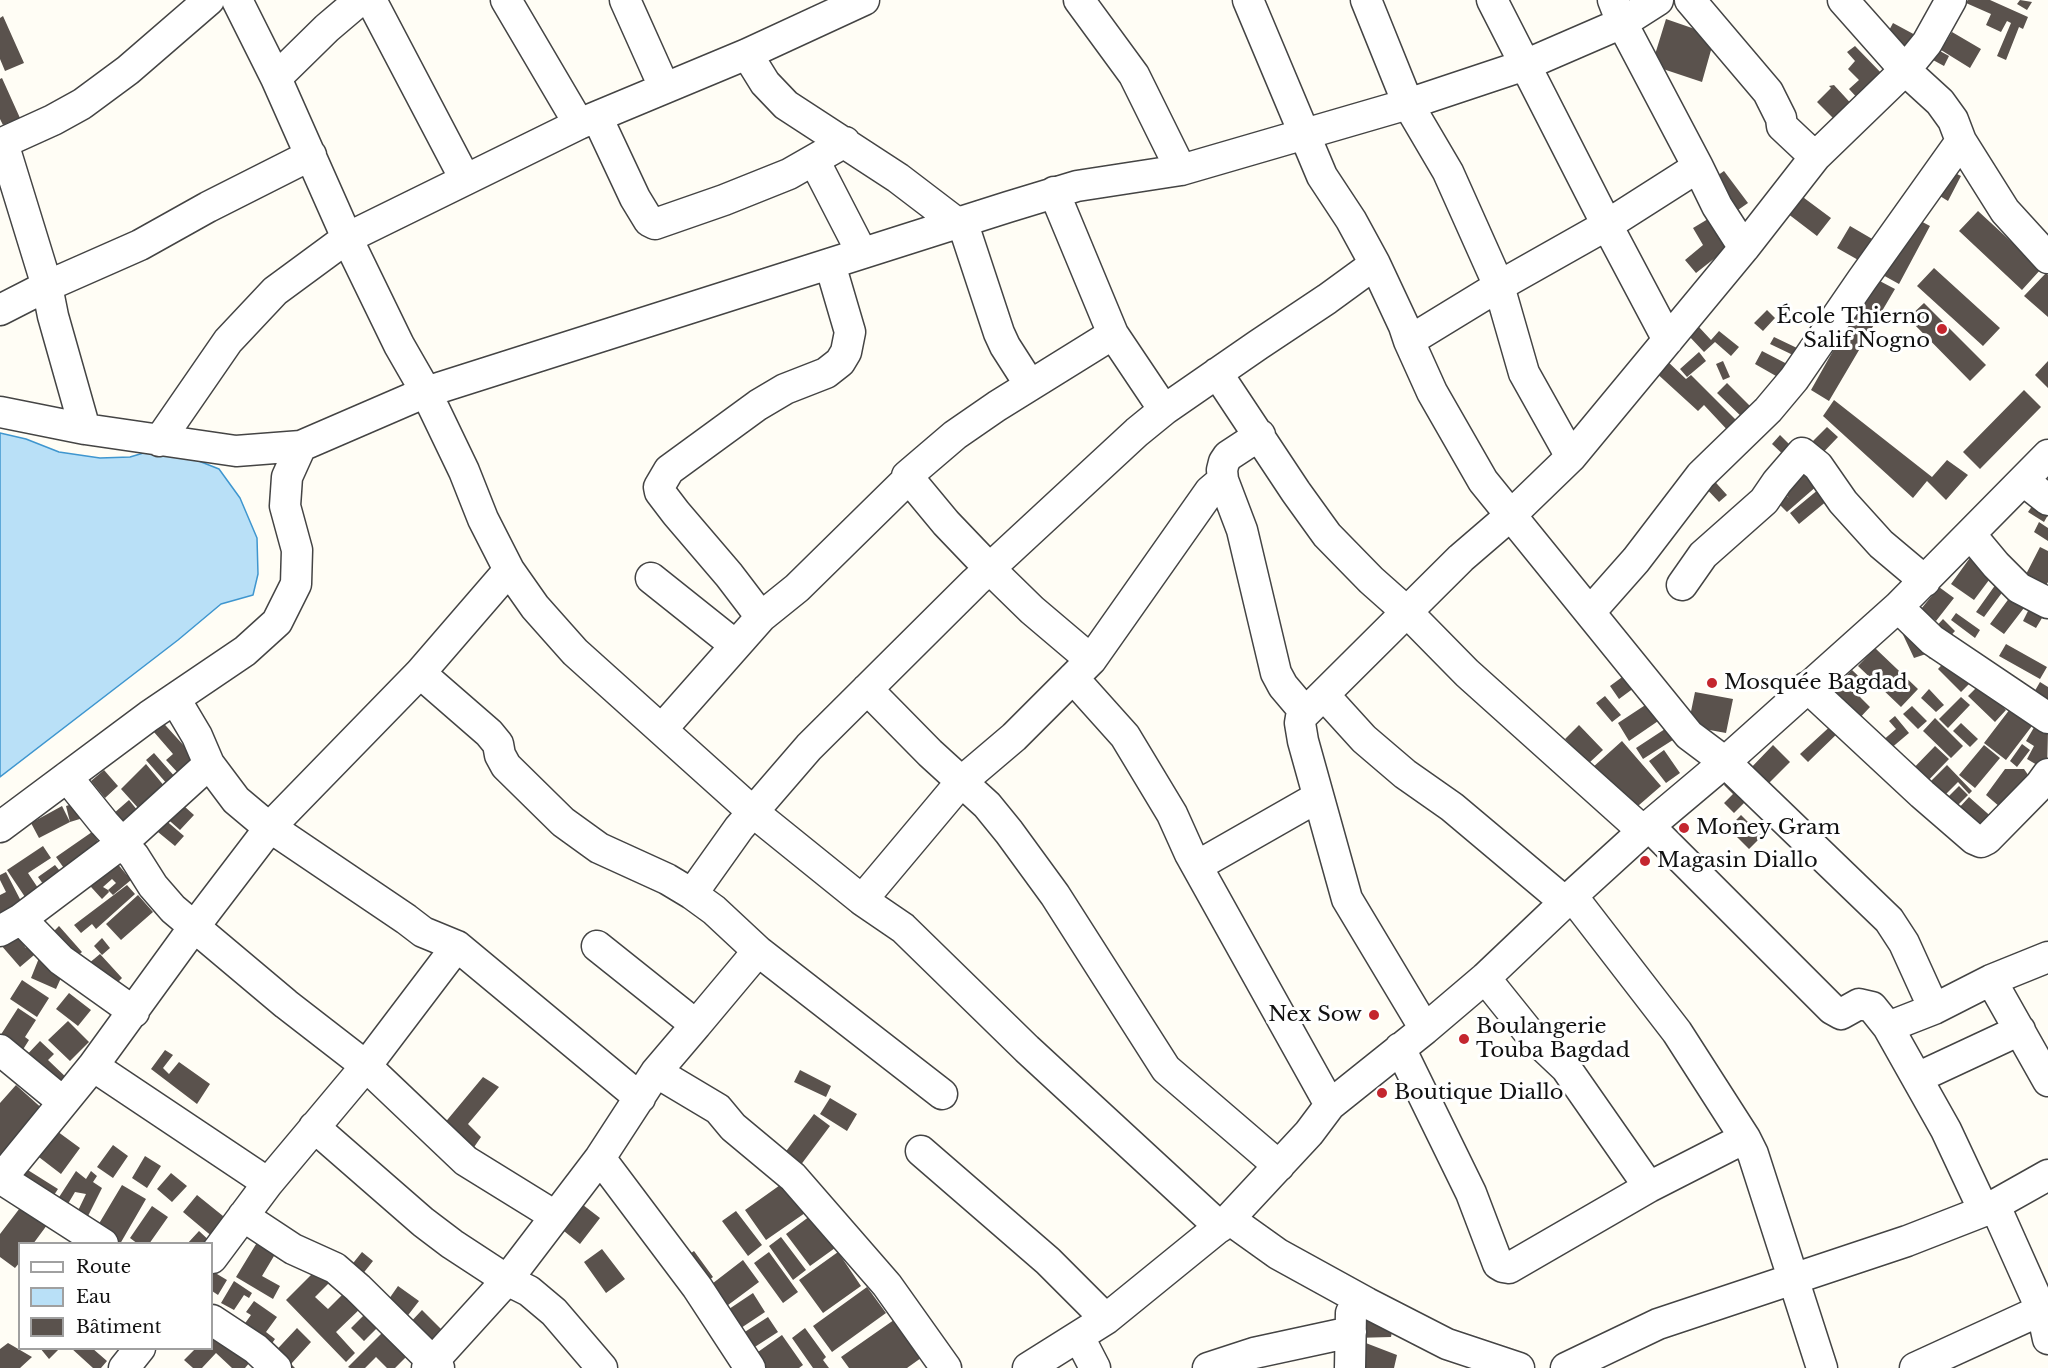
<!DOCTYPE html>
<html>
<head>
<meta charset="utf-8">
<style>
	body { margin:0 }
	#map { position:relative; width:2048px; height:1368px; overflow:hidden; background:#fffdf5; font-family:"Libre Baskerville",serif }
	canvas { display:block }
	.legend { position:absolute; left:18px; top:1242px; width:195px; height:108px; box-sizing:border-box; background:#fff; border:2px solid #a0a0a0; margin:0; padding:8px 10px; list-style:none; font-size:18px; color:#111 }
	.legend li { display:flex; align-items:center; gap:12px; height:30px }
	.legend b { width:30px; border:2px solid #a0a0a0 }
</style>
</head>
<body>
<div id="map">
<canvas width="2048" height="1368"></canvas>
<ul class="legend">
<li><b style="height:8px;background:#fff"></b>Route</li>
<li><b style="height:16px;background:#b9e0f7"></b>Eau</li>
<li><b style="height:16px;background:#5a524d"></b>Bâtiment</li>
</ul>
</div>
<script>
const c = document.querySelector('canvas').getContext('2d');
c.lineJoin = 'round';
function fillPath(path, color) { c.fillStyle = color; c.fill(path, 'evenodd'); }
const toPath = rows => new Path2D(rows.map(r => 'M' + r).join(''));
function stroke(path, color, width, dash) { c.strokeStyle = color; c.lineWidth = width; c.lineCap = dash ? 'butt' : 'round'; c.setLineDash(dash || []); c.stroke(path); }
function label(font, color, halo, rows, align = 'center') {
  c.font = font + ' "Libre Baskerville",serif'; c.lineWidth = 6; c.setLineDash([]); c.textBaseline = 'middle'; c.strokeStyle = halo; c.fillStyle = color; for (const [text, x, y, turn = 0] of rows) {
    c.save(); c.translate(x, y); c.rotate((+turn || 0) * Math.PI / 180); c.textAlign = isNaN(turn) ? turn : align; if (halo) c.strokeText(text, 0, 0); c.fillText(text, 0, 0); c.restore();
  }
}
const water = toPath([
	[0,433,26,439,59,452,100,458,130,457,157,449,186,456,219,469,240,498,257,538,258,574,253,595,221,604,178,640,0,777,0,433]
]);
fillPath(water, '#b9e0f7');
stroke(water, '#3f96cf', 1.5);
fillPath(toPath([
	[1968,0,1990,0,2028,17,2023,29,2019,27,2006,60,1997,56,2011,23,2007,21,2001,32,1986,25,1991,14,1966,3],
	[2020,0,2032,2,2027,10,2017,4],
	[3,16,24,63,5,71,0,59,0,18],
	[1666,19,1715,36,1702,82,1657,67,1653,61],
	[1893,23,1919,37,1911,52,1885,38],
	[1952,32,1981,49,1970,68,1941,50],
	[1855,46,1886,78,1861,102,1849,89,1859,80,1848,69,1855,61,1847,52],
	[1938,50,1949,56,1944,66,1933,60],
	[2,78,20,118,3,125,0,119,0,79],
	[1834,85,1856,109,1839,124,1817,102,1831,88,1829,86],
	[1947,169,1961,176,1948,201,1935,193],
	[1724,171,1748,203,1738,210,1714,178],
	[1792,189,1831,218,1817,236,1779,207],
	[1978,211,2041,269,2022,290,1959,231],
	[1913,217,1930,226,1899,284,1881,274],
	[1708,219,1729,247,1696,273,1685,260,1703,245,1693,228],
	[1850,226,1874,240,1860,261,1837,248],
	[1934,268,2000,328,1983,346,1917,286],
	[2046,273,2048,275,2048,317,2024,296],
	[1874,278,1895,289,1829,401,1811,390],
	[1924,303,1986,365,1970,381,1908,318],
	[1767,310,1775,318,1763,331,1754,323],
	[1698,326,1711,340,1719,331,1739,347,1731,356,1715,342,1704,352,1688,335],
	[1774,337,1797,348,1793,355,1770,344],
	[1762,351,1791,366,1783,380,1755,364],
	[1699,352,1706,361,1687,377,1680,369],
	[1664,358,1686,379,1691,375,1742,426,1732,435,1704,405,1698,411,1653,370],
	[1723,361,1730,377,1723,380,1716,364],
	[2048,361,2048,388,2035,375],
	[1727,383,1755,411,1745,420,1717,393],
	[2024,390,2041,407,1980,469,1963,452],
	[1834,400,1932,477,1947,460,1968,475,1946,500,1927,481,1913,498,1823,416],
	[1827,427,1838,437,1815,461,1804,450],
	[1780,435,1796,451,1788,459,1772,444],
	[1802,467,1818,485,1787,512,1773,498,1780,490,1789,498,1779,487],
	[1709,475,1727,495,1719,502,1701,483],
	[1819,489,1828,500,1799,524,1790,513],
	[2037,499,2048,506,2048,515,2044,522,2028,512],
	[2039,522,2048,528,2048,541,2034,532],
	[2040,547,2048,551,2048,582,2041,595,2021,584],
	[1972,555,1995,572,1974,600,1951,584],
	[1996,584,2004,590,1984,617,1976,612],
	[1939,587,1954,598,1936,621,1921,609],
	[2013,593,2027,604,2004,634,1990,624],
	[2031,605,2045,613,2036,628,2023,621],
	[1956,613,1980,630,1975,638,1951,620],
	[1943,619,1955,631,1945,642,1933,630],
	[1897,622,1938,651,1930,659,1926,654,1914,658],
	[2006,644,2047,667,2040,679,1999,656],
	[1875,648,1918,689,1901,707,1858,666],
	[1951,655,1974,679,1961,692,1938,669],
	[1852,670,1870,687,1860,697,1870,707,1856,722,1827,695],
	[1629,672,1638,685,1619,699,1610,686],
	[2040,682,2048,687,2048,711,2029,701],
	[1980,684,2006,710,1995,722,1968,696],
	[1929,689,1944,705,1936,712,1921,698],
	[1695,692,1733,699,1726,733,1688,726],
	[1605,696,1621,715,1612,722,1596,703],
	[1961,697,1970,705,1948,728,1939,719],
	[1653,700,1664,717,1629,741,1618,723],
	[1912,706,1927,721,1918,729,1903,714],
	[2010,709,2032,726,2006,760,1984,743],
	[157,716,196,759,179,774,166,760,173,754,147,724],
	[1895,716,1909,733,1883,755,1881,742,1896,729,1889,721],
	[1935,718,1963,746,1951,758,1923,731],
	[1835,722,1842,729,1808,762,1800,754],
	[1961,723,1978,739,1970,747,1953,731],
	[2036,724,2048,731,2047,771,2027,759,2034,746,2026,741],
	[1579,725,1603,750,1589,763,1565,739],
	[1668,727,1676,738,1643,759,1636,748],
	[1622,741,1661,786,1631,812,1592,768],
	[2022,744,2030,750,2017,767,2010,761],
	[1773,745,1790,762,1764,788,1747,772],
	[1984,745,2000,758,1975,788,1959,775],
	[1935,746,1949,759,1920,789,1906,776],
	[1664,750,1680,773,1666,783,1649,761],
	[154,753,176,778,168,785,146,760],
	[146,764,165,787,139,809,121,789],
	[1947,765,1972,791,1969,794,1958,782,1945,795,1922,790],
	[2005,769,2024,769,2033,782,2007,813,1986,795],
	[104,770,118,786,105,798,91,781],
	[1730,778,1750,797,1734,813,1724,803,1733,794,1724,785],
	[1959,786,1968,795,1949,814,1940,805],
	[1969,797,1995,820,1982,834,1957,810],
	[175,798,194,815,180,830,163,815],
	[129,800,138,811,115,832,105,821],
	[79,802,83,818,70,822,66,806],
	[62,806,70,822,39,838,31,823],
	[156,812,184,836,175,846,147,823],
	[1741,815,1762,836,1749,849,1728,828],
	[92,832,102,847,66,871,56,857],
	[43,846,51,858,28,873,40,891,27,900,7,870],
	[111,856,131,880,113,895,108,890,116,883,112,879,103,887,108,890,109,892,102,899,81,876],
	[55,865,64,876,46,888,38,877],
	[6,872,23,905,0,916,0,895,6,892,0,880,0,875],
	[127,885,135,894,96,929,92,924,81,933,74,925],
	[138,895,153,912,121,940,106,924],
	[59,926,82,952,75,958,52,933],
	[18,937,26,948,34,942,40,950,20,967,0,944],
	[102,938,110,948,102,955,94,946],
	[100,954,122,978,111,989,88,964],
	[39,958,65,969,56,989,31,978],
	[22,980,49,998,37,1017,10,999],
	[69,993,91,1010,78,1026,56,1009],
	[18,1008,36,1020,25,1037,29,1040,17,1059,0,1036],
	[68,1021,89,1042,70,1061,48,1040],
	[40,1041,54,1054,48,1060,69,1080,57,1092,22,1060],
	[165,1050,173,1055,163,1068,169,1074,179,1062,210,1084,197,1104,151,1069],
	[800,1070,831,1086,826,1097,794,1082],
	[483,1077,499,1087,468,1124,481,1137,468,1156,438,1131],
	[16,1085,46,1112,3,1158,0,1155,0,1103],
	[830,1098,857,1114,847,1131,820,1114],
	[814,1114,830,1126,797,1170,781,1158],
	[50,1126,80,1148,61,1174,31,1151],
	[113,1145,128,1156,113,1178,97,1167],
	[145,1156,161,1166,147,1188,132,1178],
	[23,1167,58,1189,48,1204,14,1182],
	[76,1171,86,1179,91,1171,97,1176,93,1182,102,1188,83,1226,73,1221,86,1194,75,1192,62,1214,52,1208],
	[171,1173,187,1186,172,1202,157,1189],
	[783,1183,805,1213,766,1240,745,1210],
	[122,1185,146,1199,120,1244,114,1244,94,1232],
	[197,1195,228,1220,214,1238,183,1212],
	[574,1198,600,1218,580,1244,554,1223],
	[23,1204,50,1221,33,1244,20,1244,20,1262,15,1268,0,1257,0,1234],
	[152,1206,168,1217,149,1244,138,1244,130,1238],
	[736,1211,762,1245,748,1256,722,1221],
	[810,1216,835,1248,810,1266,786,1234],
	[199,1231,213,1244,187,1244],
	[261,1236,287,1252,282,1261,274,1256,262,1276,280,1286,273,1299,236,1277],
	[781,1237,806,1270,793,1280,769,1246],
	[602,1249,625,1279,606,1293,584,1262],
	[694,1251,713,1277,700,1287,681,1260],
	[362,1252,373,1261,357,1281,346,1272],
	[769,1252,798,1292,783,1303,754,1263],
	[838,1252,861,1286,823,1313,799,1280],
	[743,1260,759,1282,720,1311,704,1290],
	[321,1265,334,1278,315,1297,328,1309,346,1291,362,1307,336,1332,355,1353,346,1362,286,1300],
	[212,1271,227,1280,218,1295,212,1291],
	[234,1281,252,1293,249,1298,244,1295,234,1310,221,1303],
	[398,1286,419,1301,402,1323,382,1309],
	[867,1287,886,1313,832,1352,813,1326],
	[753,1293,765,1312,735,1332,723,1313],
	[254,1301,277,1317,266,1332,275,1339,266,1352,238,1333,251,1315,246,1312],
	[1355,1305,1394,1321,1391,1337,1354,1338],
	[422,1310,446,1334,431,1348,406,1327],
	[366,1313,379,1326,364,1341,351,1328],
	[901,1315,928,1353,907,1368,849,1368,841,1357],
	[768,1317,778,1332,747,1352,737,1337],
	[297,1328,311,1342,291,1364,295,1368,278,1368,268,1359],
	[805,1328,826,1357,823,1360,829,1368,813,1368,792,1338],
	[212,1332,250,1362,245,1368,232,1368,216,1353,202,1368,193,1368,184,1360,196,1348,212,1348],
	[382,1333,406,1357,395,1368,387,1368,376,1357,365,1368,350,1368,348,1367],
	[782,1335,803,1365,799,1368,754,1368,748,1359],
	[1358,1340,1397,1355,1394,1368,1356,1368],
	[8,1343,32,1357,20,1368,0,1368,0,1349],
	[40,1348,60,1348,49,1359],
	[71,1348,92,1348,107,1361,101,1368,93,1368]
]), '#5a524d');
const minor = toPath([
	[237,0,276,78,347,238,399,345,426,392,464,471,483,519,509,570,535,607,575,652,753,812,862,900,903,928,1027,1049,1220,1227],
	[371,0,465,179],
	[506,0,579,124],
	[625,0,664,87],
	[1079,0,1134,75,1181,170],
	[1248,0,1322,176,1351,220,1375,264,1404,326,1409,341,1432,392,1483,481,1689,735,1725,762,1889,920,1904,943,1934,1009,1991,980,2048,957],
	[1366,0,1408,104,1448,172,1499,286,1524,373,1571,457],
	[1492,0,1607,225,1698,167],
	[1613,0,1622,23,1698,167,1717,206,1744,248],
	[1690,0,1768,92,1781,118,1782,126,1815,157],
	[1843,0,1905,70,1940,102,1953,120,1961,141,2005,211,2048,258],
	[747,54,765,83,786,105,898,178,957,223],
	[276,78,327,28,360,0],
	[597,117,635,198,649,221,655,224,724,200,789,174,845,142],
	[3,143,47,286,53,316,85,429],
	[0,144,53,120,82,104,128,70,209,0],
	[814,160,862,253],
	[1054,192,1113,334,1164,410],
	[962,221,999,333,1005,346,1030,385],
	[0,310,47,286,140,245,208,207,311,155],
	[1409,341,1499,286,1607,225,1668,340],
	[1217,373,1296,492,1327,535,1371,580,1407,612,1467,673,1643,831],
	[0,412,85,429,236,451,301,446,426,392,1008,207,1077,186,1181,170,1408,104,1525,65,1622,23,1658,0],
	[1260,435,1228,456,1224,462,1222,470,1223,480,1242,530,1276,673,1283,686,1305,712],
	[159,441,228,341,275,291,347,238,579,124,747,54,864,0],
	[2024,481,2048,500],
	[1971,535,1996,565,2019,588,2048,603],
	[651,578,735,645],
	[1682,585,1703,555,1764,501,1777,482,1802,453,1818,466,1843,502,1881,544,1925,581],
	[1898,607,1932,640,2048,718],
	[1590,612,1636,560,1701,475,1768,410,1794,379,1862,280,1961,141],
	[761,617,729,575,676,513,660,492,659,487,669,470,758,405,785,389,826,373,840,362,846,352,850,332,830,264],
	[1091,660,1032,610,990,569,946,523,907,476,955,435,997,406,1113,334],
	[420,673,489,733,498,744,500,755,506,766,563,822,599,848,667,879,692,894,714,910,758,951],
	[1073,678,1125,736,1172,814,1190,854,1330,1105],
	[1807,687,1922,794,1974,839,1981,842,1987,839,2040,785,2048,774],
	[867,689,930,753,987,805,1009,832,1055,895,1166,1069,1279,1166],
	[1324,695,1364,739,1405,774,1452,807,1565,902],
	[175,699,197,736,209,764,236,800,261,821,406,919,423,932,457,946],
	[662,729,761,617,797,588,908,479],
	[67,777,104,823,134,856,153,886,173,909,286,1004,366,1066,466,1161,555,1216],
	[1649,826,1832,1009,1841,1014,1859,1004,1872,1007,1888,1027],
	[0,827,149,716,245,651,277,622,296,584,297,550,285,506,287,477,301,446],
	[1197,866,1318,797],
	[692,894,739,828,809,747,975,582,1137,432,1164,410,1258,345,1327,299,1375,264],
	[1572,896,1677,1032,1745,1138,1753,1154,1822,1368],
	[862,900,961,782,1014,737,1091,660,1210,491,1223,480],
	[21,919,61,960,134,1012],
	[0,931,21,919,122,843,209,764],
	[1485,978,1530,1034,1566,1068,1649,1187],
	[1991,980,2048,1081],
	[1934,1009,1888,1027,1946,1130,1984,1211],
	[696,1025,758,951,942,1094],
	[1425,1029,1347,899,1303,741,1300,723,1301,717,1461,558,1511,515,1571,457,1744,248,1815,157,1905,70,1927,43,1951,0],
	[1400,1048,1471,1193,1498,1264,1503,1267,1509,1268,1649,1187,1745,1138],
	[0,1050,63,1102],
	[93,1066,194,927,271,826,420,673,509,570],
	[656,1072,718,1109,733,1127,793,1177,887,1285,946,1368],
	[1917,1078,2020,1030],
	[314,1127,423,1222,452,1244,507,1280,529,1291,554,1312,602,1368],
	[921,1151,1048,1261,1106,1319],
	[600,1158,697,1287,750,1368],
	[0,1178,103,1244],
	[0,1180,93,1066,268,1183],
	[1995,1206,2042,1311,2048,1339],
	[243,1216,293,1249,335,1268,358,1288,439,1368],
	[1229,1219,1278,1254,1367,1303,1447,1344,1519,1368],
	[212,1258,268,1183,366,1066,457,946,640,1098],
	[212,1320,256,1349,276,1368],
	[1079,1337,1095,1368],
	[124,1368,140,1348],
	[427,1368,507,1280,600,1158,656,1072,696,1025,597,946],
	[1028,1368,1106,1319,1229,1219,1309,1133,1330,1105,1425,1029,1485,978,1565,902,1643,831,1725,762,1898,607,2048,455],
	[1208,1368,1254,1353,1351,1332],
	[1350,1368,1351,1313],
	[1566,1368,1658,1324,1907,1241,1984,1211,2048,1175],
	[1915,1368,2048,1307]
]);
stroke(minor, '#444', 33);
stroke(minor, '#fff', 30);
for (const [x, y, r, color] of [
	[1942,329,6,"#c4262e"],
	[1712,683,6,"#c4262e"],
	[1684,828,6,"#c4262e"],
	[1645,861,6,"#c4262e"],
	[1374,1015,6,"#c4262e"],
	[1464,1039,6,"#c4262e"],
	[1382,1093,6,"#c4262e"]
]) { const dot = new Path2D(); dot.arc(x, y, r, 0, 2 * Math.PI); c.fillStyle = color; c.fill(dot); stroke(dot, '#fff', 2); }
label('21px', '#111', '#fff', [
	["École Thierno",1930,317,"right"],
	["Salif Nogno",1930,341,"right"],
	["Mosquée Bagdad",1724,683],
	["Money Gram",1696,828],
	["Magasin Diallo",1657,861],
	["Nex Sow",1362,1015,"right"],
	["Boulangerie",1476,1027],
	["Touba Bagdad",1476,1051],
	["Boutique Diallo",1394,1093]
], 'left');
</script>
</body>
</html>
